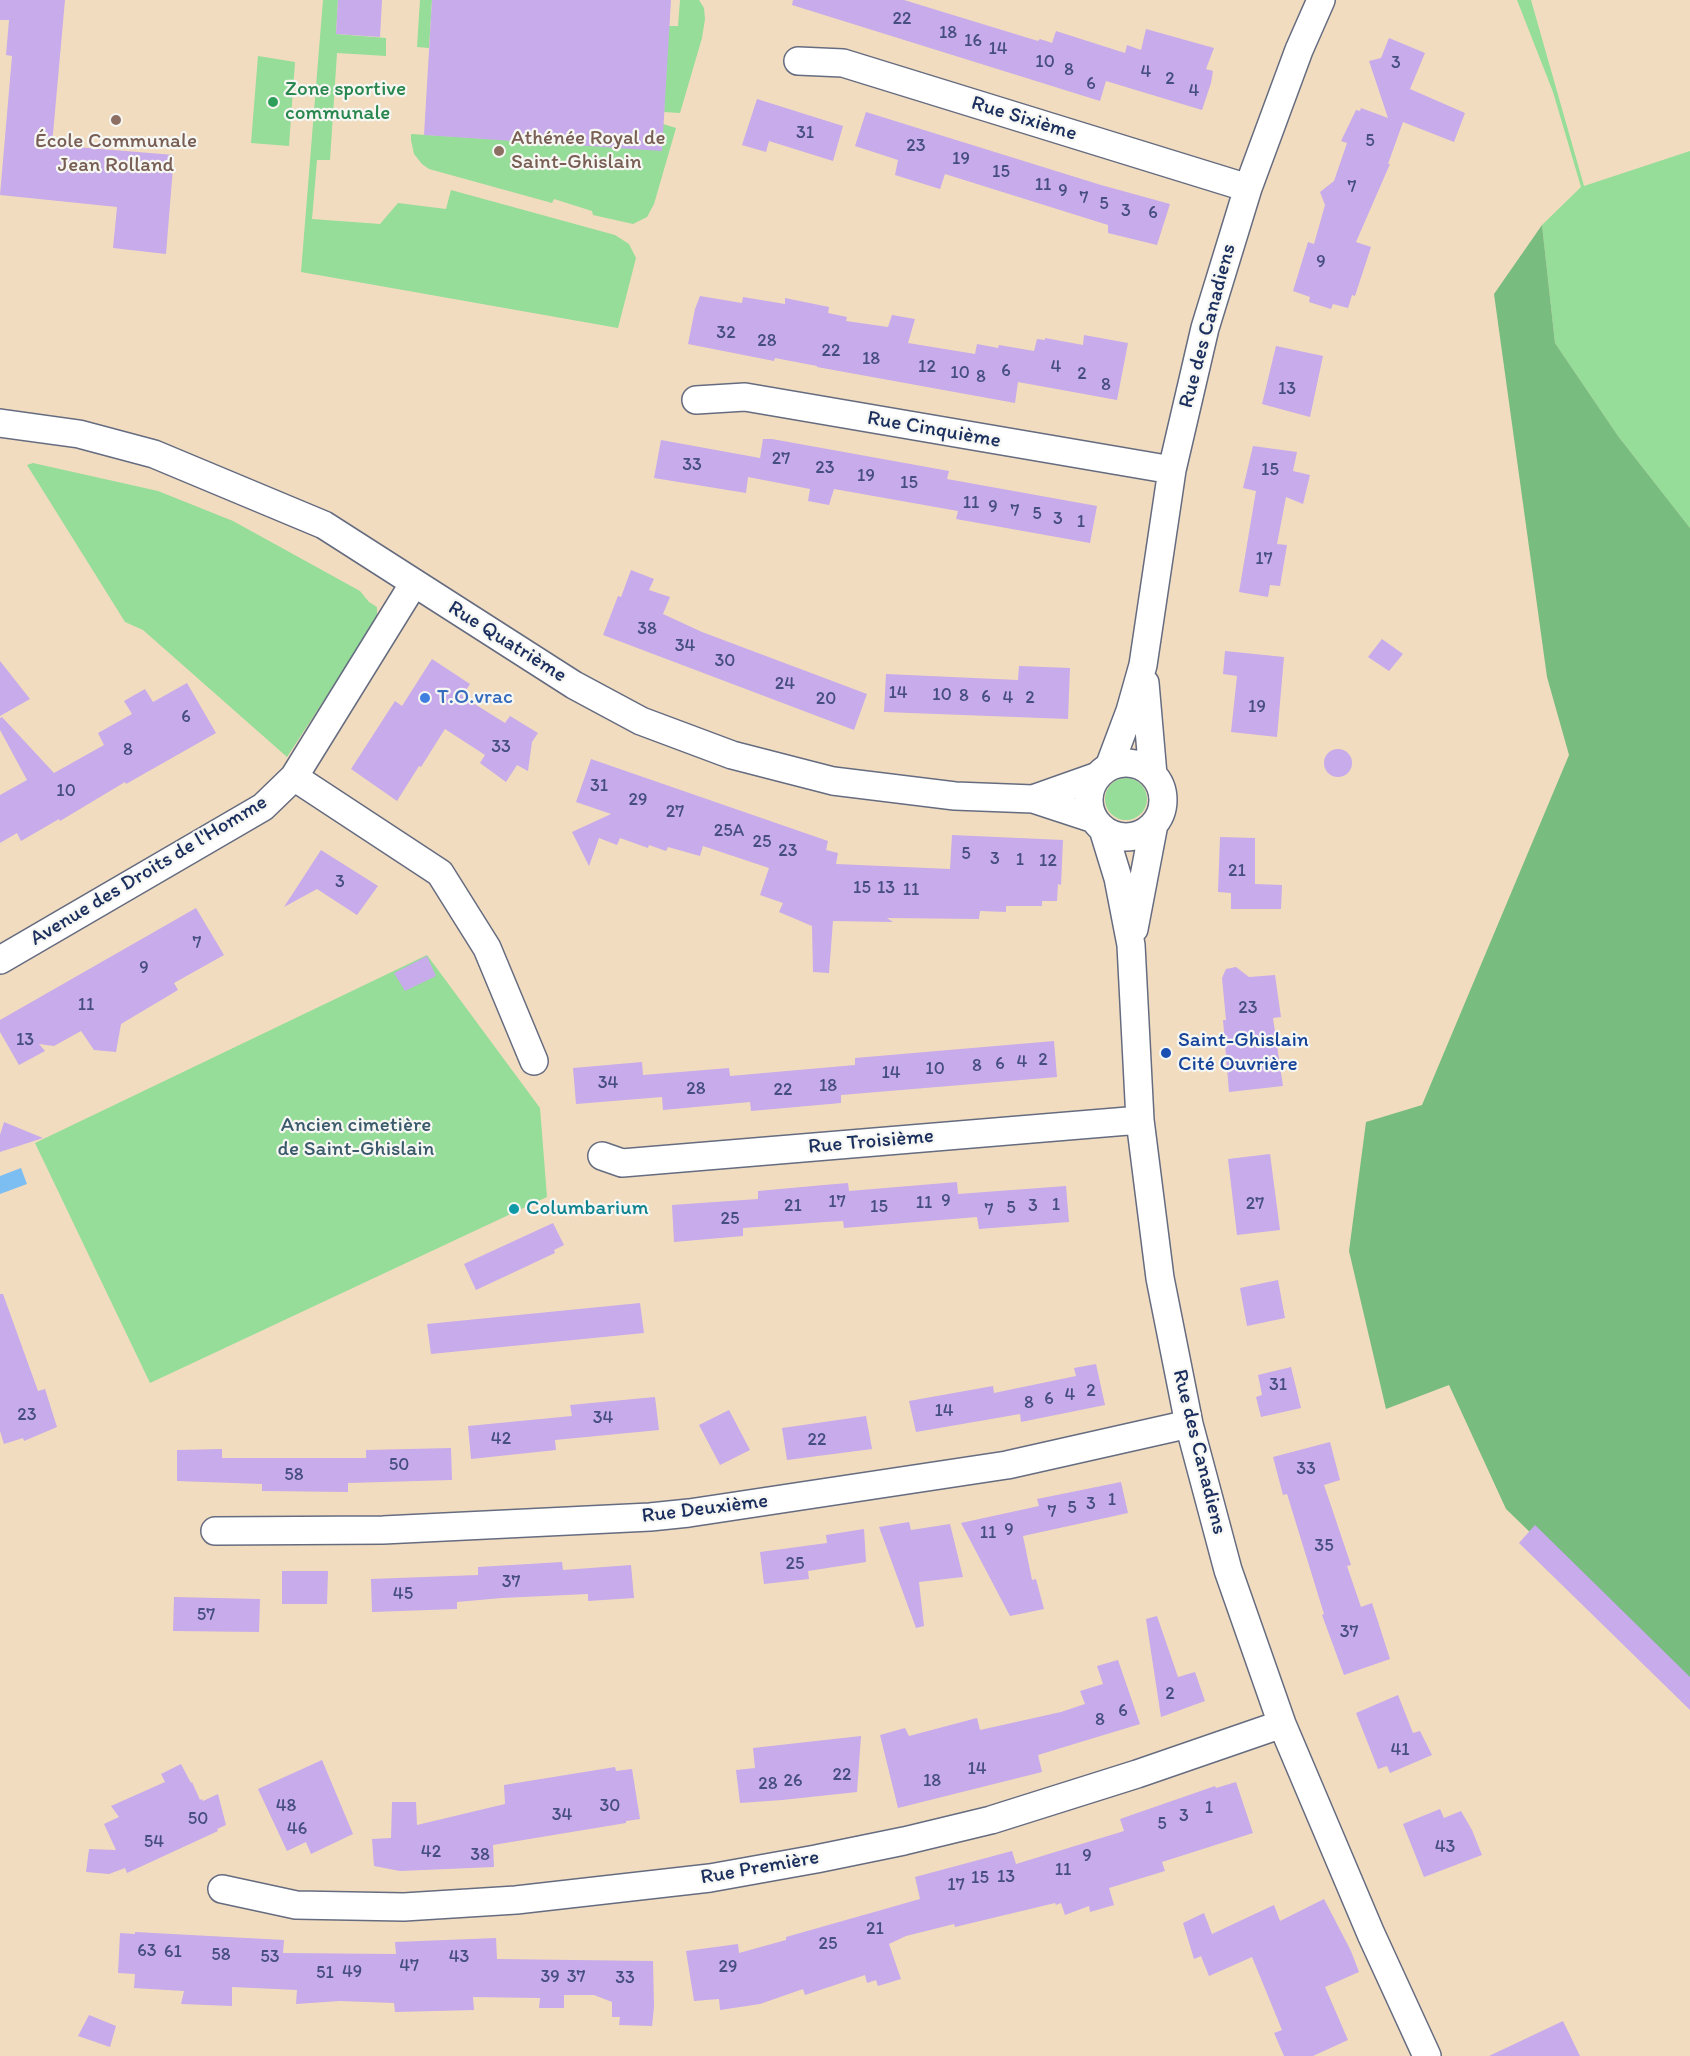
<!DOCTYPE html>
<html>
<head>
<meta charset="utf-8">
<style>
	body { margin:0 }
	canvas { display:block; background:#f1dcbf }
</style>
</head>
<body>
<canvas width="1690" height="2056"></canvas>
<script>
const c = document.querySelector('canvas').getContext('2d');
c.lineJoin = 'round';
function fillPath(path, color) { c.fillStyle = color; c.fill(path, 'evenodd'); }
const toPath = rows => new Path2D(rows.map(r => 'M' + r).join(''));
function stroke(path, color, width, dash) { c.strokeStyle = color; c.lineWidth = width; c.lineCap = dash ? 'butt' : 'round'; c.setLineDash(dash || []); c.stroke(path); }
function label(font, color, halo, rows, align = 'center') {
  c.font = font + ' Itim,sans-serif'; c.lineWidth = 4.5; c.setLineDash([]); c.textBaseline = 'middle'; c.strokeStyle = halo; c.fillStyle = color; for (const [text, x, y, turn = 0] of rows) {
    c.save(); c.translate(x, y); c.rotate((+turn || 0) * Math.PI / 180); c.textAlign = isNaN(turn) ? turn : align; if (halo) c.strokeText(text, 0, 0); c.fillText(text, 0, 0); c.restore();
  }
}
fillPath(toPath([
	[323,0,338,0,336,34,386,38,386,56,337,53,330,160,317,160,312,219,380,224,398,203,446,209,451,190,615,235,629,244,636,258,618,328,301,272],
	[420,0,432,0,429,48,417,47],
	[680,0,699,0,704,8,705,19,702,38,680,113,664,112,669,26,678,26],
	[1517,0,1531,0,1584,186,1690,151,1690,528,1618,436,1555,343,1542,225,1581,187,1553,92],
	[258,56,295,62,289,146,251,143],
	[663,124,676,128,654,204,647,217,633,224,593,215,592,211,554,199,552,203,429,169,422,164,414,154,411,140,411,134,661,150],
	[33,463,158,491,233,521,360,591,369,602,377,607,377,616,373,625,287,757,143,630,125,622,27,465],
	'1105 799a21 21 0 1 1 42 0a21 21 0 1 1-42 0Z',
	[427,955,540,1108,547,1197,150,1383,35,1143]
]), '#95dd98');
fillPath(toPath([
	[1542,225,1555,343,1618,436,1690,528,1690,1687,1506,1509,1449,1385,1386,1409,1349,1251,1366,1122,1422,1105,1569,755,1547,677,1494,294]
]), '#78bc80');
fillPath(toPath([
	[21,1168,27,1184,0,1194,0,1176]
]), '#7cbef2');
fillPath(toPath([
	[0,0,65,0,52,145,174,155,166,254,113,248,117,207,0,195,12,56,6,55,9,20,0,20],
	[338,0,382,0,380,37,336,34],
	[432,0,671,0,662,151,424,135],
	[793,0,904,0,1038,41,1040,39,1052,43,1056,31,1125,53,1127,45,1141,50,1146,29,1214,48,1206,69,1213,71,1211,83,1202,110,1106,81,1100,101,792,5],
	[1389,38,1425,53,1410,89,1465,113,1454,142,1403,122,1388,164,1390,164,1356,242,1371,247,1355,296,1352,295,1348,308,1333,304,1331,309,1309,302,1310,297,1293,291,1308,242,1314,244,1325,205,1320,192,1334,181,1347,143,1341,141,1356,110,1360,111,1361,108,1388,118,1369,61,1381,58],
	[757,99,843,126,833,161,769,141,766,152,742,145],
	[866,112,1101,185,1170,204,1157,245,1108,233,1108,225,945,174,940,189,895,175,898,160,855,146],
	[700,296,742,303,743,297,785,304,785,298,829,307,828,313,847,317,846,321,888,327,892,315,915,319,908,343,975,354,977,344,998,348,999,345,1034,351,1037,339,1045,340,1045,338,1083,345,1084,335,1128,343,1117,400,1018,382,1015,403,817,367,817,366,775,358,774,361,688,344,695,309],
	[1276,346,1323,356,1310,417,1262,404],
	[763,439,772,439,949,471,947,479,1097,506,1090,543,956,519,958,511,834,489,829,505,808,501,810,489,748,477,746,493,654,478,661,440,760,458],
	[1253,446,1297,452,1293,471,1310,475,1303,504,1286,497,1277,544,1287,545,1280,586,1270,585,1268,597,1239,592,1256,491,1243,488],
	[631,570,654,579,649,590,670,597,663,614,702,632,867,694,854,730,603,635,618,596,621,597],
	[1382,639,1403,654,1389,671,1368,657],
	[1225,651,1284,657,1277,737,1231,732,1237,676,1223,674],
	[432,659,470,684,462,696,505,723,510,716,538,733,532,742,528,771,517,765,506,782,480,763,485,755,445,729,421,767,419,766,397,801,351,769,395,701,402,706],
	[0,661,30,699,0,716],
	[1019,666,1070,668,1068,719,884,712,886,674,1018,680],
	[187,683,216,733,126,784,125,782,60,821,59,819,21,841,17,833,0,843,0,795,27,780,0,730,0,718,2,717,54,773,104,745,98,733,132,714,124,701,145,689,153,702],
	'1324 763a14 14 0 1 1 28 0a14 14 0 1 1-28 0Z',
	[591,759,828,841,826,850,838,853,836,864,950,869,952,835,1063,840,1061,885,1058,884,1057,901,1042,901,1042,906,1006,906,1006,912,980,911,979,919,887,918,893,922,833,921,829,973,813,972,812,926,779,912,783,903,760,895,769,868,703,846,700,856,668,847,666,851,649,845,648,848,620,838,617,845,599,838,589,866,572,832,611,814,576,802],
	[1220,837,1255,838,1255,884,1282,885,1281,909,1231,909,1231,893,1218,892],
	[321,850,378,886,357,915,317,889,284,907],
	[196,908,224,955,174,983,178,990,121,1024,116,1052,94,1050,81,1031,54,1046,39,1044,45,1051,19,1065,0,1032,0,1020],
	[427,956,436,976,405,991,394,973],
	[1236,967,1249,977,1275,975,1281,1017,1273,1018,1283,1086,1229,1092,1223,1020,1226,1020,1222,978,1226,969],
	[1054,1041,1057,1077,841,1095,841,1103,751,1111,750,1102,663,1110,662,1097,576,1104,573,1068,642,1062,643,1075,729,1068,730,1076,855,1065,855,1058],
	[4,1122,43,1138,0,1152,0,1135],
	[1270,1154,1280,1230,1237,1235,1228,1159],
	[957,1182,958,1194,1066,1186,1069,1222,979,1229,977,1217,844,1228,843,1221,825,1222,743,1228,743,1236,674,1242,672,1205,758,1199,758,1191,824,1185,848,1183,849,1191],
	[553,1223,564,1245,554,1250,555,1253,476,1290,464,1264],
	[1278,1280,1285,1318,1247,1326,1240,1288],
	[0,1294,3,1294,38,1391,45,1389,57,1427,24,1441,23,1438,4,1444,0,1431],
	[640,1303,644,1333,431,1354,427,1324],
	[1096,1364,1105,1405,1021,1422,1020,1414,916,1432,909,1401,993,1386,994,1393,1076,1376,1074,1368],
	[1291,1367,1301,1408,1261,1417,1256,1397,1262,1395,1258,1375],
	[655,1397,659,1430,555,1440,556,1450,471,1459,468,1426,572,1416,570,1405],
	[729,1410,750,1450,720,1465,699,1425],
	[866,1416,872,1449,787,1460,782,1428],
	[1330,1442,1340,1480,1324,1485,1351,1565,1347,1566,1361,1607,1372,1603,1390,1659,1344,1675,1322,1615,1324,1614,1287,1494,1283,1495,1273,1457],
	[451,1448,452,1480,348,1483,348,1492,262,1491,262,1484,177,1481,177,1450,222,1449,222,1458,366,1458,366,1450],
	[1121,1482,1128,1513,1023,1536,1032,1580,1036,1579,1044,1609,1010,1616,961,1523,1039,1506,1037,1499],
	[909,1522,911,1530,950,1524,963,1577,919,1582,924,1626,916,1628,879,1527],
	[1535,1525,1690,1677,1690,1710,1519,1543],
	[864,1529,866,1562,808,1571,809,1579,764,1584,760,1552,827,1543,826,1535],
	[562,1562,563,1570,631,1565,634,1598,588,1601,588,1594,502,1598,457,1602,457,1609,372,1612,371,1579,478,1575,478,1567],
	[282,1571,328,1571,327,1604,282,1604],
	[174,1597,260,1599,259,1632,173,1631],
	[1157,1616,1178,1677,1195,1672,1205,1701,1161,1717,1146,1619],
	[1118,1660,1140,1724,1038,1755,1042,1772,898,1808,880,1735,905,1728,909,1736,977,1718,980,1730,1061,1712,1085,1704,1080,1691,1103,1684,1097,1666],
	[1398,1695,1413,1733,1420,1731,1432,1755,1390,1773,1387,1766,1378,1769,1356,1713],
	[861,1736,857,1792,782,1800,740,1803,736,1770,755,1768,753,1748],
	[322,1760,353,1834,311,1854,306,1842,287,1851,258,1789],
	[181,1764,191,1783,192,1782,200,1800,202,1799,203,1801,218,1794,226,1825,217,1829,218,1831,127,1873,125,1868,109,1874,86,1872,89,1849,116,1850,104,1824,119,1817,111,1806,165,1782,161,1774],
	[615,1767,616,1771,632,1769,640,1819,626,1821,626,1823,493,1845,494,1867,400,1871,374,1866,372,1839,391,1838,392,1802,416,1802,417,1825,505,1804,504,1785],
	[1236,1782,1253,1833,1162,1862,1165,1871,1109,1888,1114,1905,1090,1912,1089,1906,1065,1915,1061,1903,1056,1905,1055,1903,955,1927,954,1924,906,1936,889,1944,901,1979,878,1986,876,1980,867,1983,865,1975,805,1995,803,1989,760,2004,720,2010,719,1999,694,2001,686,1951,738,1944,739,1953,786,1940,786,1937,920,1899,915,1877,1012,1851,1016,1864,1124,1831,1120,1819,1215,1786,1216,1788],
	[1440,1809,1444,1818,1461,1811,1472,1830,1482,1855,1424,1877,1403,1824],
	[1324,1899,1351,1951,1359,1972,1325,1987,1348,2040,1313,2056,1284,2056,1274,2033,1282,2030,1252,1957,1209,1976,1201,1956,1194,1959,1183,1923,1204,1913,1212,1934,1274,1905,1280,1921],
	[135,1932,284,1940,283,1953,396,1954,395,1942,496,1938,497,1959,653,1961,654,2007,652,2026,619,2025,620,2017,612,2017,612,2002,594,1995,564,1995,564,2008,539,2008,540,1998,473,1997,474,2010,395,2012,394,2003,340,2001,296,2004,297,1990,232,1987,232,2006,181,2004,184,1991,134,1988,135,1974,118,1973,120,1933,135,1934],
	[89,2015,116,2026,110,2047,78,2036],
	[1563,2021,1580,2056,1489,2056]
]), '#c8abea');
const minor = toPath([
	[798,61,843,63,1248,188],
	[696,400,745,397,1172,470],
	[0,423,79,434,154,454,324,525,574,685,641,721,732,755,833,781,955,796,1033,799,1094,819],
	[1145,683,1153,775],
	'1089 800a37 37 0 1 1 74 0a37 37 0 1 1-74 0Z',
	[1109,767,1130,711,1143,665,1172,470,1205,328,1248,188,1299,50,1321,0],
	[294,777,440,873,487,948,534,1061],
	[1033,799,1098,776],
	[1103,829,1118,878,1131,945,1140,1120,1160,1278,1189,1424,1228,1570,1282,1724,1371,1934,1427,2056],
	[1134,929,1154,824],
	[0,960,263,807,294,777,414,583],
	[602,1156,622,1163,1140,1120],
	[215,1531,383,1530,650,1517,689,1513,1007,1465,1189,1424],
	[222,1889,296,1905,404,1907,516,1900,710,1878,816,1859,904,1841,991,1820,1137,1774,1282,1724]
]);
stroke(minor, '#666c80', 30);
stroke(minor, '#fff', 27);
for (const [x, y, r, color] of [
	[273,102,6,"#2e9e5b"],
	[116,120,6,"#8d6e63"],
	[499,151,6,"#8d6e63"],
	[425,698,6,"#3f7fe0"],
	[1166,1053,6,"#1a4fb4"],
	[514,1209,6,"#0f9aa8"]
]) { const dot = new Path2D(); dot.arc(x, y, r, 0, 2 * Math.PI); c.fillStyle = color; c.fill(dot); stroke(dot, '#f6f6f2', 2); }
label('18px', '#464e81', null, [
	["22",902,19],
	["18",948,33],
	["16",973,41],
	["14",998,49],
	["10",1045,62],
	["3",1396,63],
	["8",1069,70],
	["4",1146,72],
	["2",1170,79],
	["6",1091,84],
	["4",1194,91],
	["31",805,133],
	["5",1370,141],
	["23",916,146],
	["19",961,159],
	["15",1001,172],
	["11",1043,185],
	["7",1352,187],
	["9",1063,191],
	["7",1084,198],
	["5",1104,204],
	["3",1126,211],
	["6",1153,213],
	["9",1321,262],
	["32",726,333],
	["28",767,341],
	["22",831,351],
	["18",871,359],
	["12",927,367],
	["4",1056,367],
	["6",1006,371],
	["10",960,373],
	["2",1082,374],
	["8",981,377],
	["8",1106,385],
	["13",1287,389],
	["27",781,459],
	["33",692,465],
	["23",825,468],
	["15",1270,470],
	["19",866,476],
	["15",909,483],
	["11",971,503],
	["9",993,507],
	["7",1015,511],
	["5",1037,514],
	["3",1058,519],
	["1",1081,522],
	["17",1264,559],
	["38",647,629],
	["34",685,646],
	["30",725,661],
	["24",785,684],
	["14",898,693],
	["10",942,695],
	["8",964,696],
	["6",986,697],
	["4",1008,698],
	["2",1030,698],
	["20",826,699],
	["19",1257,707],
	["6",186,717],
	["33",501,747],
	["8",128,750],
	["31",599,786],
	["10",66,791],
	["29",638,800],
	["27",675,812],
	["25A",729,831],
	["25",762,842],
	["23",788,851],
	["5",966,854],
	["3",995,859],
	["1",1020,860],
	["12",1048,861],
	["21",1237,871],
	["3",340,882],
	["15",862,888],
	["13",886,888],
	["11",911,890],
	["7",197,943],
	["9",144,968],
	["11",86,1005],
	["23",1248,1008],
	["13",25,1040],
	["2",1043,1060],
	["4",1022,1062],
	["6",1000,1064],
	["8",977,1066],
	["10",935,1069],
	["14",891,1073],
	["34",608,1083],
	["18",828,1086],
	["28",696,1089],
	["22",783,1090],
	["9",946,1201],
	["17",837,1202],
	["11",924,1203],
	["27",1255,1204],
	["1",1056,1205],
	["21",793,1206],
	["3",1033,1206],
	["15",879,1207],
	["5",1011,1208],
	["7",989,1210],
	["25",730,1219],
	["31",1278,1385],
	["2",1091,1391],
	["4",1070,1395],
	["6",1049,1399],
	["8",1029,1403],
	["14",944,1411],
	["23",27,1415],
	["34",603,1418],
	["42",501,1439],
	["22",817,1440],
	["50",399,1465],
	["33",1306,1469],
	["58",294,1475],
	["1",1112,1500],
	["3",1091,1504],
	["5",1072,1508],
	["7",1052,1512],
	["9",1009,1530],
	["11",988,1533],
	["35",1324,1546],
	["25",795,1564],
	["37",511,1582],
	["45",403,1594],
	["57",206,1615],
	["37",1349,1632],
	["2",1170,1694],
	["6",1123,1711],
	["8",1100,1720],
	["41",1400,1750],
	["14",977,1769],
	["22",842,1775],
	["26",793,1781],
	["18",932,1781],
	["28",768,1784],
	["48",286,1806],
	["30",610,1806],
	["1",1209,1808],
	["34",562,1815],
	["3",1184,1816],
	["50",198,1819],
	["5",1162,1824],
	["46",297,1829],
	["54",154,1842],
	["43",1445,1847],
	["42",431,1852],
	["38",480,1855],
	["9",1087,1856],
	["11",1063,1870],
	["13",1006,1877],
	["15",980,1878],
	["17",956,1885],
	["21",875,1929],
	["25",828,1944],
	["63",147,1951],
	["61",173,1952],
	["58",221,1955],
	["53",270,1957],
	["43",459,1957],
	["47",409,1966],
	["29",728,1967],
	["49",352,1972],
	["51",325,1973],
	["39",550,1977],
	["37",576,1977],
	["33",625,1978]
]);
label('21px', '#27864d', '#f6f6f2', [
	["Zone sportive",285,90],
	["communale",285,114]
], 'left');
label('21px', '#1b2f5e', '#f6f6f2', [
	["Rue Sixième",1024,119,17],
	["Rue des Canadiens",1208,326,-75],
	["Rue Cinquième",934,430,10],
	["Rue Quatrième",507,642,32],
	["Avenue des Droits de l'Homme",149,871,-31],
	["Rue Troisième",871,1142,-5],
	["Rue des Canadiens",1199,1452,76],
	["Rue Deuxième",705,1509,-7],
	["Rue Première",760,1868,-10]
]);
label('21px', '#785e54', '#f6f6f2', [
	["Athénée Royal de",511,139],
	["Saint-Ghislain",511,163],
	["École Communale",116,142,"center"],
	["Jean Rolland",116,166,"center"]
], 'left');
label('21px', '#366cbe', '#f6f6f2', [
	["T.O.vrac",437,698]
], 'left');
label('21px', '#164399', '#f6f6f2', [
	["Saint-Ghislain",1178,1041],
	["Cité Ouvrière",1178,1065]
], 'left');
label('21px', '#3a5a6c', '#f6f6f2', [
	["Ancien cimetière",356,1126],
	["de Saint-Ghislain",356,1150]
]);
label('21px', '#0d838f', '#f6f6f2', [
	["Columbarium",526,1209]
], 'left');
</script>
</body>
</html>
